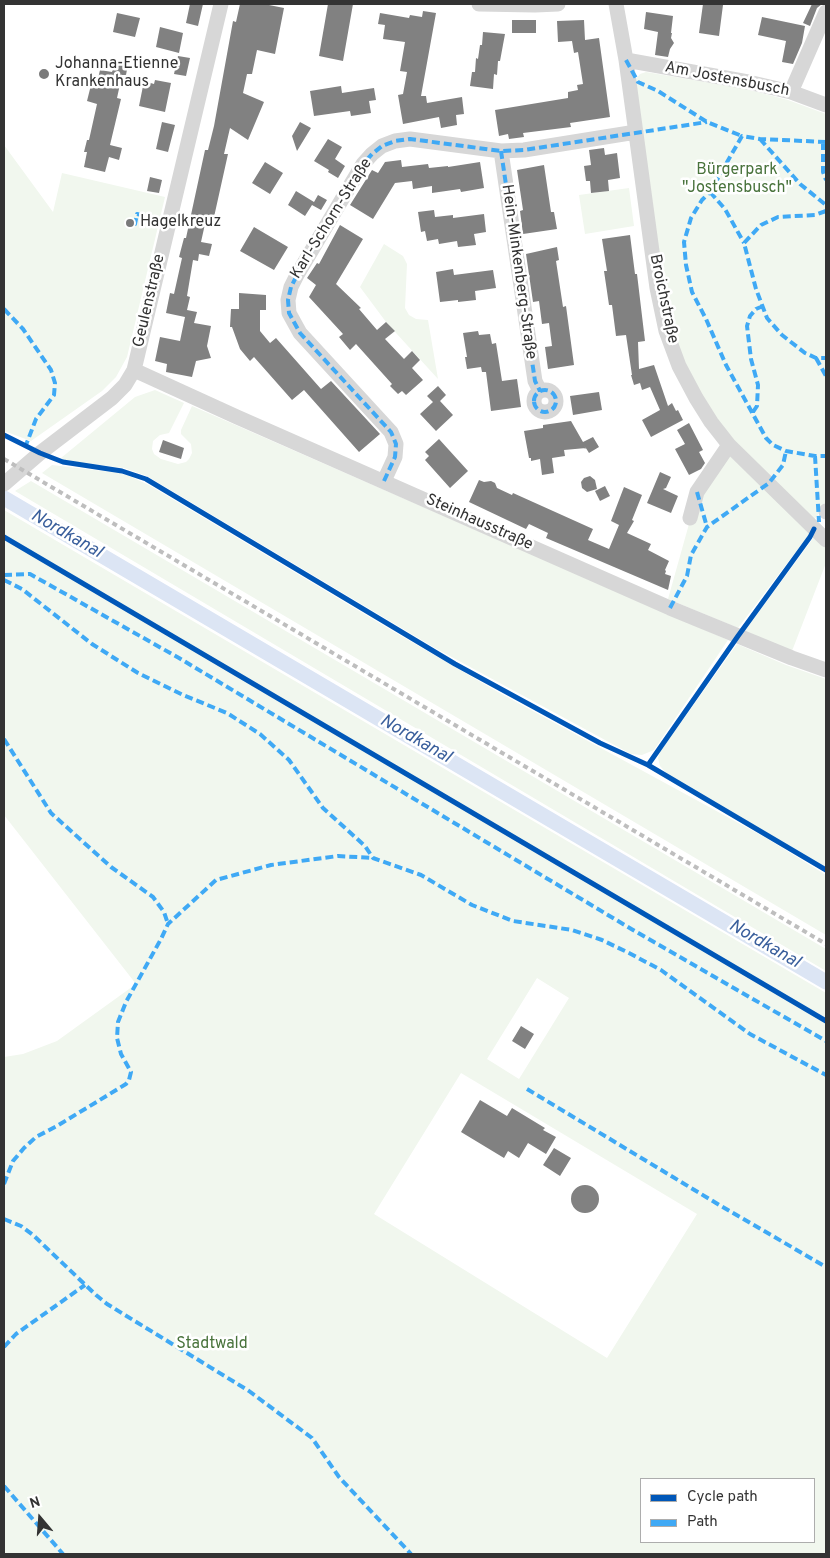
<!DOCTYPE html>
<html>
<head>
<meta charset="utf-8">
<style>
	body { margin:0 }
	#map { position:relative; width:830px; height:1558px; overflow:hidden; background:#fff; font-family:Overpass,sans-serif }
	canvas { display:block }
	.frame { position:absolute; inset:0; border:5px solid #333; pointer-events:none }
	.legend { position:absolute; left:640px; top:1478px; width:175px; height:65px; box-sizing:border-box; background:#fff; border:1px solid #adadad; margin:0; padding:6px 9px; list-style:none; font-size:15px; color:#333 }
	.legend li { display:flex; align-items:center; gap:10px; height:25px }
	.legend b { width:25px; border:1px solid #adadad }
	.north { position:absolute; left:15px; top:1493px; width:50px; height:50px; -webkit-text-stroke:4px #fff; paint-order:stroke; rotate:342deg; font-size:14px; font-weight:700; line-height:20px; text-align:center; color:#333 }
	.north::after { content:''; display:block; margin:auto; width:18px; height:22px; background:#333; clip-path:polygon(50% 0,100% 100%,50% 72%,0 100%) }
</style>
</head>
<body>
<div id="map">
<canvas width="830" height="1558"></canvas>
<div class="frame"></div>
<ul class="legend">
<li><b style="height:6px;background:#0057b8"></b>Cycle path</li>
<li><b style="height:6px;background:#3fa9f5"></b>Path</li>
</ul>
<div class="north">N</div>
</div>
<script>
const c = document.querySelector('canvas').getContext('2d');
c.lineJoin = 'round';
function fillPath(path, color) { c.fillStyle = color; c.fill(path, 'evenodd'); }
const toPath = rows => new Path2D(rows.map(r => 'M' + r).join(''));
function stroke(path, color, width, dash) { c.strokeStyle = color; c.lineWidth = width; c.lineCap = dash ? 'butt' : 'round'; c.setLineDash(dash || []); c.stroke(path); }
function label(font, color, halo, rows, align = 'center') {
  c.font = font + ' Overpass,sans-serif'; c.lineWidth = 5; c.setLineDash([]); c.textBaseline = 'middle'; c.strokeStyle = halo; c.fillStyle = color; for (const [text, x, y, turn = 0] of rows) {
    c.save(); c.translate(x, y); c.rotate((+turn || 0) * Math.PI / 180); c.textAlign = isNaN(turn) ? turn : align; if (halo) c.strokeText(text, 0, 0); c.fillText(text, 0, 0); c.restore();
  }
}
fillPath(toPath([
	[646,72,746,89,788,100,826,114,826,504,814,520,730,437,701,396,684,363,672,328,663,287,635,80,640,74],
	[4,145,53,212,62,173,165,197,127,357,116,377,102,391,31,441,4,431],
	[629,188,634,226,585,234,579,195],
	[384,244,403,256,407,264,405,308,409,315,416,319,428,320,438,379,386,322,360,287],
	[155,390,184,403,169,433,160,435,153,441,152,449,154,454,161,459,178,464,186,462,189,459,192,453,191,444,181,434,181,430,192,406,728,640,654,750,642,755,631,754,435,648,147,476,124,468,67,461,61,458,135,397],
	[730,456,810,533,738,628,668,599,689,524,700,497],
	[52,465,119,473,129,476,149,485,391,630,498,692,766,838,826,875,826,935,42,473],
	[31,481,826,949,826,971,15,491],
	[4,510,826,993,826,1554,4,1554,4,1057,23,1054,57,1041,136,984,4,815],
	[537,978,569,998,519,1079,487,1059],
	[461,1073,697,1214,607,1358,374,1214],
	[641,1479,814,1479,814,1542,641,1542],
	[814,537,826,548,826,563,792,651,745,631],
	[737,644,786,665,826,679,826,867,667,774,660,766,658,758,660,752]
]), '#f1f7ee');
stroke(toPath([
	[4,498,826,982]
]), '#dce5f4', 15);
fillPath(toPath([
	[190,4,203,4,198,26,186,23],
	[240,4,264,4,284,8,275,54,257,50,252,74,247,74,243,93,264,102,248,140,230,128,224,154,228,154,214,217,207,215,201,242,212,244,209,256,199,254,198,261,193,260,187,296,190,297,187,310,197,312,194,323,211,326,207,346,211,358,196,361,192,377,166,372,167,364,155,361,160,337,180,341,185,317,166,313,170,293,174,294,182,258,179,257,184,238,186,238,205,150,208,150,214,126,233,21,236,22],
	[328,4,353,4,343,61,319,56],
	[703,4,723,5,719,36,699,33],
	[812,4,822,4,817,8,810,26,803,23],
	[423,11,436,13,421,96,426,96,427,103,462,97,464,114,456,115,457,125,441,128,439,117,403,124,398,95,403,94,407,72,400,71,405,42,383,39,385,25,378,24,380,13,409,18,410,15,422,17],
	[646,12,673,16,671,33,672,33,671,38,674,43,670,49,668,57,655,55,658,32,644,29],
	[117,13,140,18,135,37,113,32],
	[762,17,805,26,802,43,793,64,782,62,786,41,758,35],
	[512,20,536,20,536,33,512,33],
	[584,20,585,40,599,38,610,117,570,123,571,127,523,133,524,137,509,139,508,134,499,136,495,110,568,98,568,92,578,90,577,85,583,84,578,52,574,53,572,41,558,42,557,21],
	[160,27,183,33,179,53,156,47],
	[483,32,505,34,500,61,498,61,497,75,494,74,493,89,470,86,472,72,475,72,476,58,478,59,480,45,482,45],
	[178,56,190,58,186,76,174,74],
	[115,61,128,64,126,75,122,75,117,98,121,99,110,145,122,148,119,160,109,157,105,172,84,167,87,152,84,152,87,140,89,140,97,104,87,101,91,85,96,87,100,70,112,72],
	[155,80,171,83,165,112,139,106,144,81,154,84],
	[341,86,342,93,374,88,376,100,369,101,371,113,351,116,350,111,314,116,310,91],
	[162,122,175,125,168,152,156,149],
	[300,122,311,128,297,151,292,136],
	[328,139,342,147,335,159,345,166,338,178,328,172,329,170,314,161],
	[604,148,605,155,617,153,620,178,608,180,609,191,591,193,590,181,586,181,584,166,591,165,589,150],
	[401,160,402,167,428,164,429,168,448,166,448,167,480,162,484,188,461,192,460,189,432,193,432,186,413,189,412,181,395,183,373,219,350,205,372,170,378,173,385,162],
	[265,162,283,173,270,194,252,183],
	[544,165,551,212,554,212,557,229,523,234,520,211,523,210,517,170],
	[150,177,162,180,159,193,147,191],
	[296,191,314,202,318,195,327,200,321,210,312,205,305,216,288,205],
	[434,210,435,217,453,215,453,218,484,214,486,232,474,234,476,245,458,247,457,241,439,244,438,239,427,241,425,231,421,232,418,212],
	[340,225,363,239,336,284,361,308,359,309,377,330,386,322,395,331,385,339,404,359,412,351,420,360,412,368,423,380,406,395,402,391,398,394,390,386,392,384,356,344,350,350,339,337,343,334,309,297,316,285,307,278,317,263,319,264],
	[254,227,288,247,274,270,240,251],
	[630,235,635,274,637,274,645,341,638,342,639,369,654,365,668,406,672,403,676,411,678,410,683,420,651,437,642,420,660,410,650,387,642,390,640,383,634,385,631,375,632,375,626,335,616,336,612,305,609,305,604,271,607,271,602,239],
	[557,247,559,260,556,261,563,307,566,306,574,365,548,369,545,347,552,346,549,323,542,324,539,301,533,302,526,254],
	[453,269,454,275,493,270,496,288,475,291,476,300,458,302,458,300,440,302,436,272],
	[239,293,266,295,266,310,260,310,260,331,270,343,276,338,321,389,331,381,380,434,359,452,304,390,292,400,254,357,250,361,240,349,232,327,230,327,231,309,239,309],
	[478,331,479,335,490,334,492,344,496,343,502,381,517,379,521,407,491,411,486,372,482,372,481,367,467,369,465,357,467,357,463,333],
	[438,386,446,395,440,401,453,415,436,431,420,414,433,402,427,396],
	[599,392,602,410,573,415,570,396],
	[571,421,583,442,593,437,599,447,589,453,584,445,586,448,564,450,565,456,552,458,554,473,542,475,540,459,531,461,531,458,529,458,524,431,543,428,543,425],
	[689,423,703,450,699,452,705,463,701,469,689,475,675,449,685,444,677,430],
	[439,439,468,471,450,488,425,460,429,456,425,452],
	[163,440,184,448,181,459,159,452],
	[660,472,671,477,666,488,663,489,678,496,671,513,647,503],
	[590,476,595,480,597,489,587,492,582,488,581,482,584,478],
	[479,480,484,482,491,481,495,483,497,488,512,495,513,493,593,529,588,540,609,549,619,525,611,521,624,487,642,495,632,520,634,521,627,533,651,544,648,550,669,561,665,570,666,571,665,574,671,576,668,590,546,538,548,533,529,524,526,529,469,502],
	[605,486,610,496,600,501,595,491],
	[521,1026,534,1034,525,1049,512,1041],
	[480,1100,507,1116,512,1108,545,1128,543,1130,556,1137,546,1154,528,1143,519,1158,508,1151,504,1158,461,1132],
	[554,1148,571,1158,560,1176,543,1165],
	'571 1199a14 14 0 1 1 28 0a14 14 0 1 1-28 0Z'
]), '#818181');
stroke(toPath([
	[479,4,535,5,558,4],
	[616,4,626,60,657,288,666,331,679,366,696,398,711,422,729,445,826,540],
	[626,60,748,82,791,92,826,105],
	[791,92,826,12],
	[501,151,535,381,540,391],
	[134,370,237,417,670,608,792,658,826,670],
	'534 401a11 11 0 1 1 22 0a11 11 0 1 1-22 0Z',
	[384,481,395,457,396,444,391,432,300,333,289,313,288,300,291,287,297,275,363,164,372,154,382,146,395,141,410,139,501,151,524,150,636,132],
	[4,484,40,453,112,398,125,385,134,370,221,4],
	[826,512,826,511],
	[690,518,697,492,729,445]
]), '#d7d7d7', 15);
stroke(toPath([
	[4,459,826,944]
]), '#bebebe', 4, [5, 4]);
stroke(toPath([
	[626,60,638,82,658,91,707,122,742,136],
	[760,139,800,184,826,205],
	[823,142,823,172,826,180],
	[826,142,760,139,742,136,710,192,702,200,691,218,684,242,686,265,692,292,706,319,726,365,766,438,773,445,786,451,815,456,826,456],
	[501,151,535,381,540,391],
	[710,192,725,209,744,243],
	[826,211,815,215,778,217,761,225,744,243,756,289,767,318,782,335,805,353,816,358,826,358],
	[133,224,135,224,137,214,169,221],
	[4,309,23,329,51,370,55,383,54,395,36,419,26,445],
	[816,358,826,376],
	'534 401a11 11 0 1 1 22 0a11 11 0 1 1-22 0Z',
	[753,412,757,406,758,385,751,359,747,326,750,316,756,309,763,306],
	[815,456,819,522],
	[384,481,395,457,396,444,391,432,300,333,289,313,288,300,291,287,297,275,363,164,372,154,382,146,395,141,410,139,501,151,524,150,707,122],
	[697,492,707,527],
	[4,575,30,574,179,658,633,930,826,1041],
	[4,580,22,589,92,644,138,673,183,695,227,713,260,734,289,760,323,808,365,846,373,858,421,875,472,905,513,921,572,930,602,940,629,953,661,970,750,1034,826,1075],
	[670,608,687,576,691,555,707,527,769,483,783,465,786,451],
	[4,739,51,813,111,867,153,897,164,912,168,924],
	[527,1089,716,1203,826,1267],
	[4,1184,13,1161,24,1148,36,1137,57,1126,126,1084,129,1080,131,1072,121,1054,117,1038,118,1022,126,1002,161,939,168,924,216,880,271,865,338,856,373,858],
	[4,1219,21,1226,33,1235,96,1295,107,1304,249,1391,312,1438,339,1477,411,1554],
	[4,1347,16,1334,85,1285],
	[4,1486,63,1554]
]), '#3fa9f5', 4, [8, 4]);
stroke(toPath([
	[4,435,40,453,63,462,122,471,146,479,455,664,600,743,648,765,826,870],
	[4,537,826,1021],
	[648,765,738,636,810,537,814,529]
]), '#0057b8', 5);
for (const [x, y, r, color] of [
	[44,74,6,"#7a7a7a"],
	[130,223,5,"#7a7a7a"]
]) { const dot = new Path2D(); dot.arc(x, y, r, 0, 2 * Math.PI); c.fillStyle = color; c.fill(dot); stroke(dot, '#fff', 2); }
label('16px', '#333', '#fff', [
	["Johanna-Etienne",55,65],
	["Krankenhaus",55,83],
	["Hagelkreuz",140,223]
], 'left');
label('16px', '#333', '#fff', [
	["Am Jostensbusch",727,80,11],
	["Karl-Schorn-Straße",332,219,-58],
	["Hein-Minkenberg-Straße",518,272,82],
	["Broichstraße",663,299,78],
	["Geulenstraße",150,301,-77],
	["Steinhausstraße",479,523,24]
]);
label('16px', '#49733c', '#fff', [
	["Bürgerpark",737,171],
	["\"Jostensbusch\"",737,189],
	["Stadtwald",212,1345]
]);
label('italic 18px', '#3a5f9c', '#fff', [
	["Nordkanal",66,535,30],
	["Nordkanal",415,740,30],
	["Nordkanal",764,945,30]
]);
</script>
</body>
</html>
